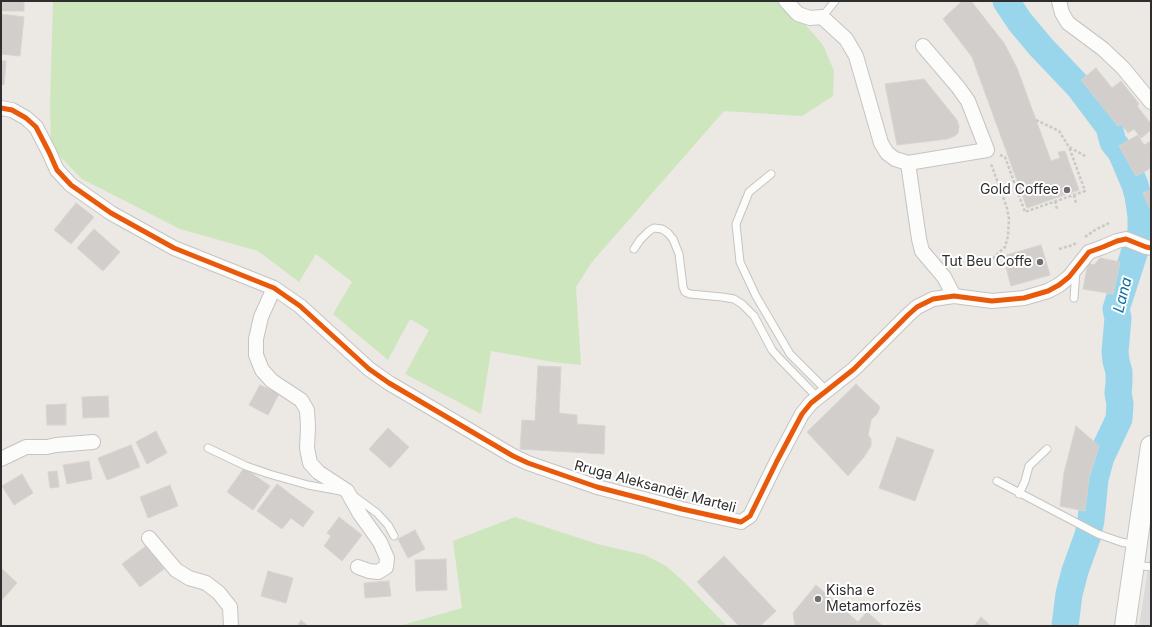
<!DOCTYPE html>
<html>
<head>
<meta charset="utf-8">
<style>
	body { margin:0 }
	#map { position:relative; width:1152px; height:627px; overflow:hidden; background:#ece8e4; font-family:Inter,sans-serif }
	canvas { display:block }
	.frame { position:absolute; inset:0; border:2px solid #2e2e2e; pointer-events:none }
</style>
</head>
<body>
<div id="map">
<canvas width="1152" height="627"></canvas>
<div class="frame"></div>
</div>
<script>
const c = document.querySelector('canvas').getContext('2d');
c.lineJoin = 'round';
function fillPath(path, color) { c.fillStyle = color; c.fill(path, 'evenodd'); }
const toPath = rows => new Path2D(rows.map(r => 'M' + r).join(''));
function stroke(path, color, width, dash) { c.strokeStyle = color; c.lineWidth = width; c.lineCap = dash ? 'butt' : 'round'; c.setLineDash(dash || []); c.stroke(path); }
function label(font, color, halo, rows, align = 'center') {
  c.font = font + ' Inter,sans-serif'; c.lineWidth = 4; c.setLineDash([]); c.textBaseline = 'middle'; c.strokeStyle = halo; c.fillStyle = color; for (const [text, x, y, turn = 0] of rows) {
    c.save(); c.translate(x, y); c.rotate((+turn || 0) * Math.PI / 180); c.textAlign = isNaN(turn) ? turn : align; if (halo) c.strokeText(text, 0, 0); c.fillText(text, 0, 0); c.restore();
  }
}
fillPath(toPath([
	[1151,550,1151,626,1139,626]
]), '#dcd9db');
fillPath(toPath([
	[53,1,785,1,823,45,834,71,833,96,802,116,724,111,592,262,576,287,581,365,553,362,491,351,481,414,405,374,429,330,410,319,388,360,333,314,352,282,316,254,299,282,258,251,180,229,82,179,73,170,57,153,51,143,50,106],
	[515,517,597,544,645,555,666,566,682,580,727,626,399,626,462,608,453,541]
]), '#cee6be');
stroke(toPath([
	[1006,1,1020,22,1041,47,1079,87,1109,127,1113,142,1121,152,1135,185,1138,196,1141,216,1141,232,1116,309,1118,318,1115,352,1116,361,1119,372,1119,383,1118,393,1120,404,1119,419,1101,457,1095,479,1091,520,1088,535,1075,571,1069,594,1065,626]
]), '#99d6ec', 27);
const building = toPath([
	[1,1,24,1,24,11,1,11,1,1],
	[962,1,971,1,1004,43,1017,68,1051,161,1060,158,1058,152,1065,151,1079,190,1027,208,972,57,943,19,962,1],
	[1,14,24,17,20,56,1,54,1,14],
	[1,61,6,61,4,85,1,84,1,61],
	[1096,68,1112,88,1121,81,1139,104,1137,106,1151,124,1151,130,1141,138,1134,129,1128,133,1121,124,1118,126,1081,80,1096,68],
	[924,79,957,120,959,127,958,133,955,136,947,139,897,145,885,84,924,79],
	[1138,135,1144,145,1151,141,1151,168,1136,176,1119,146,1138,135],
	[1151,190,1151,211,1143,193,1151,190],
	[76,203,94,217,71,244,54,230,76,203],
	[94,229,120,252,103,271,77,248,94,229],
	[1041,245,1050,275,1011,286,1003,256,1041,245],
	[1100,258,1120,262,1113,294,1083,289,1088,263,1094,265,1100,258],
	[538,366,561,367,559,413,577,415,577,424,605,426,604,454,520,449,522,420,535,421,538,366],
	[856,384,880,407,877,414,871,420,868,435,871,439,871,446,864,457,848,476,807,432,856,384],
	[260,385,279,394,268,415,249,405,260,385],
	[108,396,109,417,83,418,82,397,108,396],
	[66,404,66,425,47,425,46,405,66,404],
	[1076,426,1099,446,1089,478,1085,511,1060,506,1064,473,1076,426],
	[388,428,409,447,390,468,369,449,388,428],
	[156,431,167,453,147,464,136,442,156,431],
	[897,437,934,450,915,501,879,488,897,437],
	[131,445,140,467,107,480,98,458,131,445],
	[89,461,92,479,67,484,63,465,89,461],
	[244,468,270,486,253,510,227,492,244,468],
	[57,471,59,487,50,488,48,472,57,471],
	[22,474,33,493,14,505,2,486,22,474],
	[277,484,314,512,303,527,291,518,282,529,257,511,277,484],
	[170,485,178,506,148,518,140,497,170,485],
	[339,517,362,535,342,561,324,546,331,536,327,533,339,517],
	[415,530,425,549,408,558,398,539,415,530],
	[146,546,164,569,140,587,122,564,146,546],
	[724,556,776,611,760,626,739,626,697,582,724,556],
	[446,559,447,590,416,591,415,560,446,559],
	[1,568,17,583,1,601,1,568],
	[268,571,293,578,286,603,261,596,268,571],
	[389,581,391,596,365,598,364,583,389,581],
	[816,585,858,622,854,626,795,626,793,613,816,585],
	[867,612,883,626,854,626,867,612],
	[981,617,991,626,974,626,981,617],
	[301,620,308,626,297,626,301,620]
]);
fillPath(building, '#d1cecb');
stroke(building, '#d7d4d0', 1);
const lane = toPath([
	[822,17,835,1],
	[771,174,749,192,736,224,740,262,756,296,790,354,827,391],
	[634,249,640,240,649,231,654,228,662,229,668,233,673,239,679,254,683,287,685,292,690,294,722,297,734,299,742,304,754,316,772,350,779,358,818,398],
	[1074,298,1076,270],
	[208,448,246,466,269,474,308,485,341,491],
	[997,481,1098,534,1121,542,1136,545],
	[1019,494,1025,481,1029,466,1047,449],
	[354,496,377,513,388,525,394,536],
	[1135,565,1151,567]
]);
const street = toPath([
	[786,1,798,14,810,18,822,17,846,39,856,56,881,143,887,153,895,159,908,163,987,150,968,101,958,87,923,46],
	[1059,1,1062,13,1068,23,1103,49,1123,68,1151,102],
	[1,108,12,110,26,118,36,127,49,152,57,170,71,185,111,213,174,248,274,288,300,306,369,369,389,383,513,456,528,463,597,487,682,509,741,522,750,516,777,461,802,414,811,403,854,369,908,315,917,307,933,299,954,296,992,301,1024,298,1048,291,1059,285,1069,277,1089,252,1103,247,1117,241,1126,239,1146,247,1151,248],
	[908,163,919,239,922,251,944,277,954,296],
	[274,288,261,317,256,339,256,355,262,370,272,381,301,400,307,410,308,427,307,448,310,463,318,472,347,491,360,514,380,542,387,558,386,567,378,572,369,571,358,567],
	[1,459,26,447,47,447,56,445,93,442],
	[149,538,176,570,189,578,206,583,219,593,230,607,231,626]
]);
const secondary = toPath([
	[1125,626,1151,446]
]);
stroke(lane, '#c5c4c5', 9);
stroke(street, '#c5c4c5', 16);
stroke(secondary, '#c5c4c5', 22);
stroke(toPath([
	[1036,120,1059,131,1069,147,1087,157],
	[1000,155,1005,157,1025,212,1085,191,1069,147],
	[1074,195,1076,203],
	[1055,201,1057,209],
	[1085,237,1095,230,1109,223],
	[1059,249,1073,245,1077,242],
	[989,262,1005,247,1008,236,1009,219,1007,208,991,164]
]), '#c9c9c8', 2.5, [3, 2]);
stroke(lane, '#fcfcfb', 7);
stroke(street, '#fcfcfb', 14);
stroke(secondary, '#fcfcfb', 20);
stroke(toPath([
	[1,108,12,110,26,118,36,127,49,152,57,170,71,185,111,213,174,248,274,288,300,306,369,369,389,383,513,456,528,463,597,487,682,509,741,522,750,516,777,461,802,414,811,403,854,369,908,315,917,307,933,299,954,296,992,301,1024,298,1048,291,1059,285,1069,277,1089,252,1103,247,1117,241,1126,239,1146,247,1151,248]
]), '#e8590c', 5);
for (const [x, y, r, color] of [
	[1067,190,4,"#706f6e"],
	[1040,262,4,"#706f6e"],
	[818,599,4,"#706f6e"]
]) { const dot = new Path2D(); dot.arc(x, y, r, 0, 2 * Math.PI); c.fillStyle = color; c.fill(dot); stroke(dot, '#fff', 1.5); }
label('14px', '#2e2e2e', '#fff', [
	["Gold Coffee",1059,190],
	["Tut Beu Coffe",1032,262],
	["Kisha e",826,591,"left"],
	["Metamorfozës",826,607,"left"]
], 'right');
label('14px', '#2e2e2e', '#fff', [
	["Rruga Aleksandër Marteli",655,487,15]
]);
label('italic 15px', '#0d6fa3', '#fff', [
	["Lana",1123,295,-76]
]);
</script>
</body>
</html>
